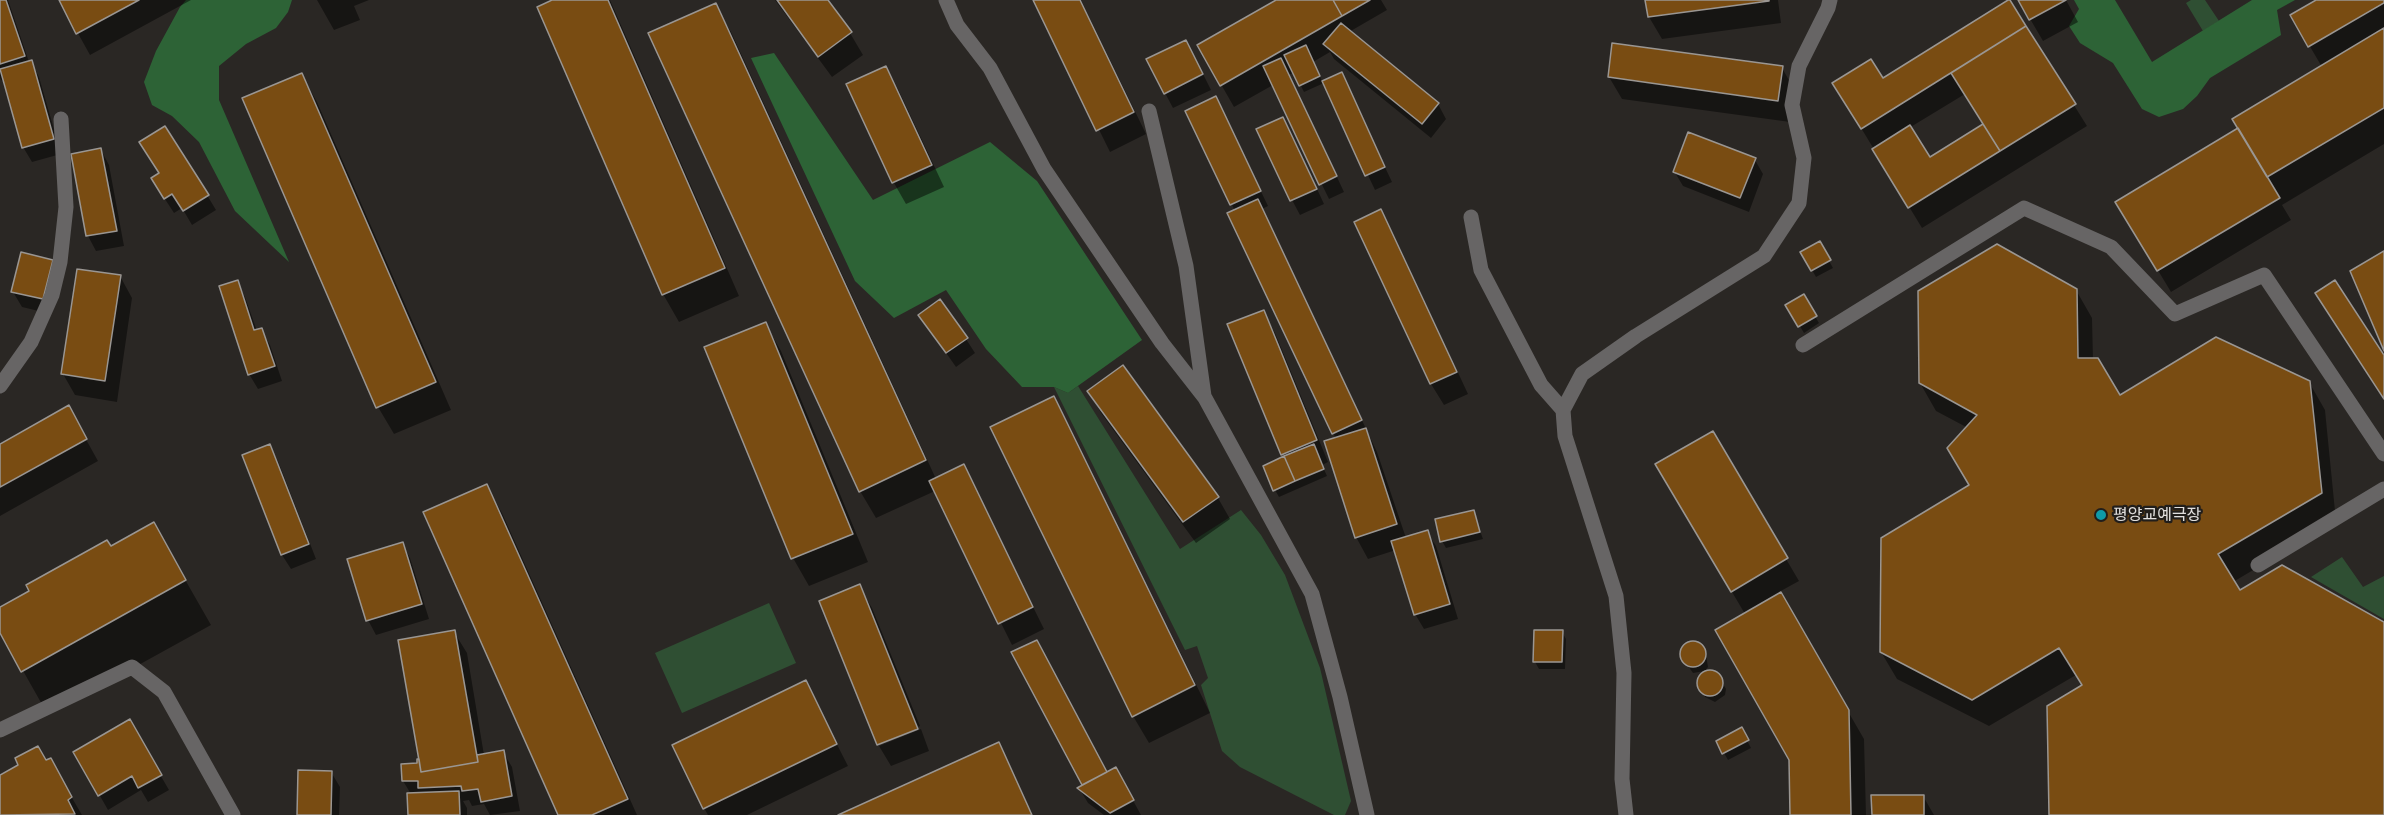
<!DOCTYPE html>
<html>
<head>
<meta charset="utf-8">
<style>
  body { margin:0 }
  canvas { display:block; background:#2a2724 }
</style>
</head>
<body>
<canvas width="2384" height="815"></canvas>
<script>
const g = document.querySelector('canvas').getContext('2d');
g.lineJoin = 'round';
function fill(path, color) {
  g.fillStyle = color;
  g.fill(path, 'evenodd');
}
function toPath(rows) {
  const path = new Path2D();
  for (const r of rows) {
    if (r.length === 3) {
      path.moveTo(r[0] + r[2], r[1]);
      path.arc(r[0], r[1], r[2], 0, 2 * Math.PI);
      continue;
    }
    path.moveTo(r[0], r[1]);
    for (let i = 2; i < r.length; i += 2) path.lineTo(r[i], r[i + 1]);
  }
  return path;
}
function trace(path, color, width, dash) {
  g.strokeStyle = color;
  g.lineWidth = width;
  g.lineCap = dash ? 'butt' : 'round';
  g.setLineDash(dash || []);
  g.stroke(path);
}
function write(font, color, halo, rows, align = 'center') {
  g.font = font + ' Raleway,"Noto Sans KR",sans-serif';
  g.lineWidth = 4.5;
  g.setLineDash([]);
  g.textBaseline = 'middle';
  g.strokeStyle = halo;
  g.fillStyle = color;
  for (const [text, x, y, turn = 0] of rows) {
    g.save();
    g.translate(x, y);
    g.rotate((+turn || 0) * Math.PI / 180);
    g.textAlign = isNaN(turn) ? turn : align;
    if (halo) g.strokeText(text, 0, 0);
    g.fillText(text, 0, 0);
    g.restore();
  }
}
const green = toPath([
  [2191,0,2205,0,2219,21,2203,31,2186,3],
  [1078,386,1180,549,1241,510,1261,535,1285,575,1320,668,1351,801,1345,815,1334,815,1240,767,1222,751,1201,685,1208,678,1197,646,1185,650,1054,387,1068,393],
  [2342,557,2363,587,2384,576,2384,619,2311,577],
  [769,603,796,663,682,713,655,653]
]);
const forest = toPath([
  [186,0,292,0,288,12,276,28,246,44,219,66,219,100,289,262,235,211,199,142,172,116,152,105,144,82,156,51,180,7],
  [2074,0,2115,0,2152,62,2252,0,2295,0,2277,10,2281,35,2210,78,2197,96,2183,109,2159,117,2142,109,2113,63,2080,43,2069,26,2079,9],
  [774,53,873,200,990,142,1037,181,1142,340,1068,393,1054,387,1022,387,986,349,946,290,894,318,855,281,751,58]
]);
const shadow = toPath([
  [0,0,8,0,29,62,31,62,39,77,61,154,32,162,23,147,4,80,2,81,0,78],
  [62,0,191,0,90,55,60,1],
  [317,0,369,0,354,6,360,20,334,30],
  [556,0,610,0,739,296,679,322,663,294],
  [775,0,826,0,850,33,863,55,832,77],
  [1035,0,1081,0,1146,134,1110,152],
  [1277,0,1381,0,1387,10,1349,32,1438,104,1446,119,1431,138,1334,59,1330,52,1313,62,1323,83,1341,74,1392,182,1375,190,1324,83,1304,92,1294,72,1289,75,1344,192,1329,199,1273,85,1234,107,1199,46],
  [1647,0,1778,0,1781,23,1662,39,1649,17],
  [2019,0,2066,0,2078,22,2043,41],
  [2319,0,2384,0,2384,144,2282,205,2291,220,2171,292,2130,224,2240,129,2322,67,2292,16],
  [2009,1,2087,126,1922,228,1847,105,1882,80],
  [1965,94,1985,125,1929,159,1909,128],
  [715,5,731,32,936,479,963,466,1044,629,1012,645,935,491,876,518,860,491],
  [1194,56,1211,90,1173,108,1165,93],
  [886,68,898,89,944,187,906,204,894,183,848,85],
  [1782,68,1794,89,1790,122,1622,99,1609,77],
  [302,75,317,102,451,410,394,434,378,407],
  [1187,112,1223,113,1268,206,1262,209,1377,452,1406,538,1427,532,1436,546,1458,619,1424,629,1415,614,1396,550,1368,559,1356,537,1336,439,1235,211],
  [1291,133,1324,204,1300,215,1292,200],
  [101,150,109,165,124,246,96,251,88,236,73,155],
  [1755,160,1763,174,1749,212,1683,186,1674,171],
  [161,193,207,195,216,210,192,225,182,208,174,213],
  [1380,211,1393,233,1468,394,1444,405,1431,384,1356,223],
  [1819,243,1833,268,1816,277,1802,252],
  [52,261,51,314,22,307,13,292],
  [120,276,132,298,117,402,75,395,63,374],
  [237,282,245,297,257,331,261,330,270,345,282,381,258,389,249,374],
  [2076,290,2092,318,2093,359,2119,397,2309,382,2325,410,2336,521,2233,582,2239,593,2384,624,2384,815,2050,815,2083,686,2076,675,1989,726,1897,679,1881,652,1971,486,1968,428,1936,411,1920,383],
  [1803,296,1819,323,1804,333,1787,305],
  [1263,311,1275,333,1328,462,1322,465,1327,476,1279,497,1275,490,1284,457],
  [920,316,966,339,975,353,956,367],
  [765,323,781,351,868,562,809,586,793,558,706,348],
  [1089,391,1218,498,1230,519,1196,543,1101,413],
  [1053,398,1069,425,1210,713,1149,743,1133,716],
  [68,407,98,461,0,516,0,445],
  [1712,433,1799,581,1779,592,1864,739,1866,815,1792,815,1791,760,1745,614,1657,465],
  [270,446,278,461,316,559,291,569,282,555,244,456],
  [486,485,502,513,637,815,560,815],
  [1473,512,1483,539,1446,548,1442,541],
  [402,543,410,558,429,619,376,635,368,620],
  [110,548,179,569,211,625,48,715,0,630,0,609],
  [859,586,872,608,920,726,879,743,879,746,821,601],
  [454,632,467,653,484,755,503,752,512,767,520,811,490,815,484,804,472,806,469,800,463,801,467,808,467,815,409,815,411,794,403,781,422,765],
  [1562,632,1566,639,1565,669,1539,669,1535,662],
  [1697,644,1706,655,1708,667,1705,671,1693,673,1681,656,1686,645],
  [1013,653,1107,774,1124,784,1141,815,1104,815,1088,803,1079,788,1084,786],
  [1704,672,1703,674,1714,672,1719,676,1726,689,1725,695,1715,702,1705,697,1698,684,1699,678],
  [805,682,848,766,747,815,708,815,704,808],
  [129,721,169,790,148,802,141,790,108,810,75,752],
  [921,729,929,751,891,766,879,746],
  [1741,729,1751,748,1728,760,1724,753],
  [998,744,1033,815,842,815],
  [50,760,82,815,0,815,0,776],
  [331,772,340,787,339,815,299,815],
  [1923,796,1934,815,1873,815]
]);
const building = toPath([
  [0,0,6,0,25,56,0,64,0,0],
  [59,0,139,0,76,34,59,0],
  [552,0,608,0,725,268,662,295,537,7,552,0],
  [777,0,828,0,852,32,818,57,777,0],
  [1033,0,1080,0,1134,112,1096,131,1033,0],
  [1276,0,1333,0,1342,16,1220,86,1197,45,1276,0],
  [1333,0,1370,0,1342,16,1333,0],
  [1645,0,1769,0,1769,1,1648,17,1645,0],
  [2008,0,2010,0,2026,26,1861,129,1832,83,1871,59,1883,78,2008,0],
  [2018,0,2066,0,2029,20,2018,0],
  [2316,0,2384,0,2384,3,2308,47,2290,15,2316,0],
  [716,3,926,460,859,492,648,33,716,3],
  [1341,23,1439,103,1422,124,1323,44,1341,23],
  [2026,26,2076,104,2000,151,1951,73,2026,26],
  [2384,28,2384,108,2267,177,2232,119,2384,28],
  [1186,40,1203,74,1164,94,1146,59,1186,40],
  [1612,43,1783,66,1778,101,1608,77,1612,43],
  [1306,45,1320,76,1299,86,1284,55,1306,45],
  [1281,58,1337,176,1319,185,1263,66,1281,58],
  [32,60,54,139,22,148,0,69,32,60],
  [886,66,932,165,892,183,846,84,886,66],
  [1342,72,1385,167,1365,176,1322,81,1342,72],
  [302,73,436,382,376,408,242,98,302,73],
  [1216,96,1261,191,1230,205,1185,111,1216,96],
  [1283,117,1317,189,1290,201,1256,129,1283,117],
  [1983,124,2000,151,1908,208,1872,149,1910,125,1930,157,1983,124],
  [165,126,209,195,183,211,172,194,164,199,151,178,159,173,139,142,165,126],
  [2238,128,2280,198,2157,271,2115,202,2238,128],
  [1688,132,1756,158,1740,198,1673,172,1688,132],
  [101,148,117,231,86,236,71,154,101,148],
  [1258,199,1362,420,1332,434,1227,213,1258,199],
  [1381,209,1457,372,1430,384,1354,222,1381,209],
  [1820,241,1831,260,1811,271,1800,252,1820,241],
  [1997,244,2077,289,2078,358,2098,358,2120,395,2216,337,2310,381,2322,493,2218,554,2240,590,2282,565,2384,622,2384,815,2049,815,2047,706,2082,685,2059,648,1972,700,1880,652,1881,538,1969,485,1947,448,1977,415,1919,383,1918,291,1997,244],
  [2384,251,2384,351,2350,271,2384,251],
  [21,252,53,260,43,299,11,292,21,252],
  [77,269,121,275,105,381,61,374,77,269],
  [238,280,254,330,262,328,275,366,248,375,219,286,238,280],
  [2335,280,2384,355,2384,399,2315,293,2335,280],
  [1804,294,1817,316,1798,327,1785,305,1804,294],
  [940,299,968,338,946,353,918,315,940,299],
  [1264,310,1317,440,1281,455,1227,324,1264,310],
  [766,322,853,534,791,559,704,347,766,322],
  [1123,365,1219,497,1183,522,1087,391,1123,365],
  [1054,396,1195,685,1132,717,990,427,1054,396],
  [69,405,87,439,0,487,0,444,69,405],
  [1366,428,1397,524,1355,538,1324,441,1366,428],
  [1713,431,1788,558,1731,592,1655,464,1713,431],
  [270,444,309,544,281,555,242,455,270,444],
  [1314,444,1324,469,1295,481,1284,456,1314,444],
  [1284,456,1295,481,1273,491,1263,466,1284,456],
  [964,464,1033,607,998,624,929,481,964,464],
  [487,484,628,799,592,815,558,815,423,512,487,484],
  [1474,510,1480,532,1440,542,1435,519,1474,510],
  [154,522,186,580,21,672,0,633,0,607,29,591,26,585,107,540,111,546,154,522],
  [1428,530,1450,604,1414,615,1391,541,1428,530],
  [403,542,422,604,366,621,347,559,403,542],
  [860,584,918,729,877,745,819,601,860,584],
  [1781,592,1849,710,1851,815,1790,815,1789,760,1715,630,1781,592],
  [455,630,478,762,421,772,398,640,455,630],
  [1534,630,1563,630,1562,662,1533,662,1534,630],
  [1037,640,1107,772,1082,785,1011,652,1037,640],
  [1693,654,13],
  [1710,683,13],
  [806,680,837,744,703,809,672,745,806,680],
  [130,719,162,775,138,788,132,776,98,796,73,752,130,719],
  [1742,727,1749,740,1722,754,1716,741,1742,727],
  [999,742,1032,815,838,815,999,742],
  [38,746,46,760,51,758,72,797,68,800,75,814,0,815,0,775,18,765,15,758,38,746],
  [504,750,512,796,481,802,478,789,462,791,461,786,418,788,418,781,402,781,401,764,417,763,417,759,419,759,421,772,478,762,477,755,504,750],
  [1116,767,1134,800,1110,813,1077,788,1116,767],
  [298,770,332,771,331,815,297,815,298,770],
  [459,791,460,815,408,815,407,793,459,791],
  [1871,795,1924,795,1924,815,1872,815,1871,795]
]);
const street = toPath([
  [946,0,957,25,990,68,1044,169,1162,343,1205,398,1312,594,1340,697,1367,815],
  [1149,111,1186,266,1204,396],
  [1471,217,1481,270,1541,385,1563,410,1565,436,1616,596,1624,673,1622,779,1626,815],
  [1803,345,2024,208,2111,247,2175,314,2264,275,2384,454],
  [0,386,31,342,52,295,60,262,66,207,61,119],
  [1563,410,1582,374,1636,336,1764,256,1799,203,1804,158,1792,105,1799,66,1828,8,1830,0],
  [2258,565,2384,489],
  [0,730,132,667,164,692,233,815]
]);
const markers = [
  [2101,515,6,"#0f9aa8"]
];
const poiNames = [
  ["평양교예극장",2113,515]
];
fill(green, '#2f4f33');
fill(forest, '#2d6336');
fill(shadow, '#0007');
fill(building, '#794c12');
trace(building, '#9a9692', 1.5);
trace(street, '#676565', 15);
for (const [x, y, r, color] of markers) {
  const dot = new Path2D();
  dot.arc(x, y, r, 0, 2 * Math.PI);
  g.fillStyle = color;
  g.fill(dot);
  trace(dot, '#211e1b', 2);
}
write('16px', '#e1dfdd', '#211e1b', poiNames, 'left');
</script>
</body>
</html>
